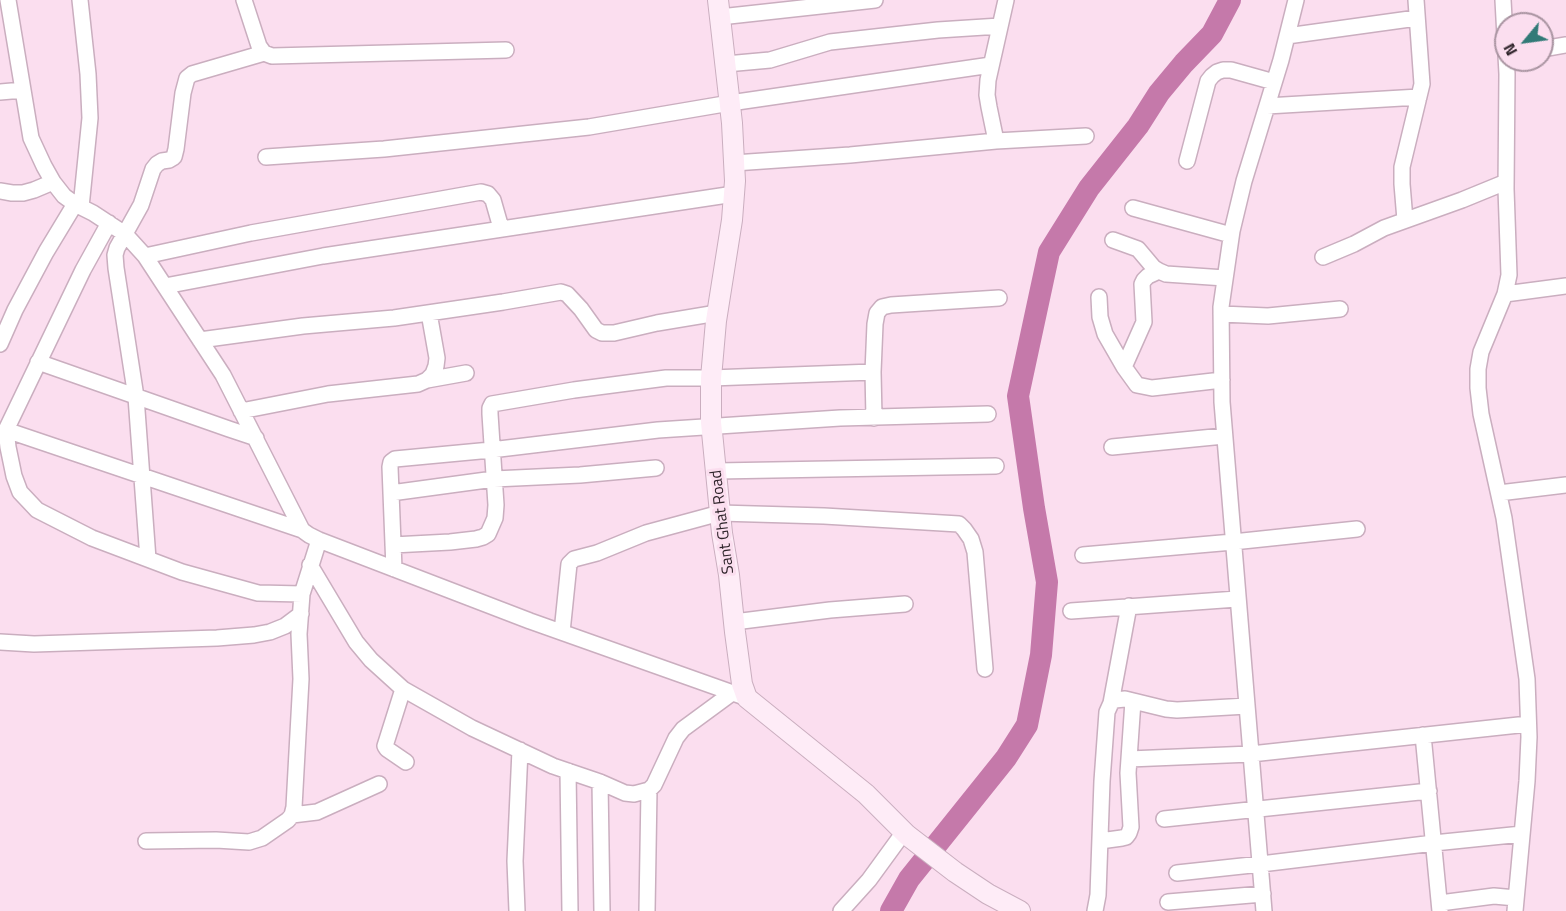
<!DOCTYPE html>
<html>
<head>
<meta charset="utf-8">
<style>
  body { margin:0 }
  #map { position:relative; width:1566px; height:911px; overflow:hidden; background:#fbdeef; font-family:"Titillium Web",sans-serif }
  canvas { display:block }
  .north { position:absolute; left:1494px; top:12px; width:60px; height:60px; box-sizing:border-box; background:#fbdeef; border:2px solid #a994a1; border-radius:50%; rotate:241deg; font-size:16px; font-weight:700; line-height:24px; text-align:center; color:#2f242b }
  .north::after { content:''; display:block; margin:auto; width:21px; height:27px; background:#317a77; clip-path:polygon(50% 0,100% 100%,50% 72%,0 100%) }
</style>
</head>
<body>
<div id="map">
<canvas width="1566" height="911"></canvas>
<div class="north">N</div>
</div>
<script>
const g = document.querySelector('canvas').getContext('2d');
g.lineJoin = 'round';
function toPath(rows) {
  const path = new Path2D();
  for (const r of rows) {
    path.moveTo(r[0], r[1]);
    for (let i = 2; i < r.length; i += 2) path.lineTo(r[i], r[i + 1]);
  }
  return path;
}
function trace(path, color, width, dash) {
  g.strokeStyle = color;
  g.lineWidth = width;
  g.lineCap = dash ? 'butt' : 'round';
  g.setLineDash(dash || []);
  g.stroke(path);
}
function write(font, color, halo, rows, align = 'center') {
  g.font = font + ' "Titillium Web",sans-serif';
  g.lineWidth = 6;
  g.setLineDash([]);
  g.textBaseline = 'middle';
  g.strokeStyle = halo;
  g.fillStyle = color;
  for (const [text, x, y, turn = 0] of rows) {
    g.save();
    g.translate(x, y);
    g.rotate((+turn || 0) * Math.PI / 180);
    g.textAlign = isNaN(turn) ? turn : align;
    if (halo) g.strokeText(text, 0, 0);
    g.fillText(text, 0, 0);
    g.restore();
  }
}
const river = toPath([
  [891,911,909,879,1006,758,1027,725,1041,655,1047,582,1034,508,1018,396,1049,252,1089,188,1138,126,1159,93,1184,63,1212,34,1230,0]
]);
const street = toPath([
  [8,0,31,138,44,166,53,182,64,196,75,204,93,213,125,234,145,256,223,375,302,530,309,535,319,540,530,621,747,698],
  [80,0,88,74,90,118,81,207],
  [244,0,259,46,264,53,272,56,506,50],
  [1503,0,1507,74,1506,189,1509,275,1505,294,1481,352,1478,369,1478,388,1481,414,1504,518,1527,679,1529,737,1527,781,1515,911],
  [720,17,875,0],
  [1287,36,1417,18],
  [1542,49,1566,45],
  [726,64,770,60,830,42,938,30,1000,26],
  [0,92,23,90],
  [1267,106,1419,97],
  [996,141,989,107,987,95,988,80,1006,0],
  [266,157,384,149,589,127,730,103,991,65],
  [1187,161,1208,81,1212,76,1217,72,1223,70,1231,70,1274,82],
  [734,163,850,155,996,141,1086,136],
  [0,191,12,193,23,193,34,190,53,182],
  [1133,208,1231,235],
  [1405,220,1402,184,1402,167,1422,84,1416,0],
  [109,223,83,270,6,430,302,530],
  [1113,240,1138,249,1154,268,1159,271,1166,274,1225,278],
  [145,256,251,233,481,192,488,194,493,200,501,228],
  [1323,257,1354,244,1384,228,1462,200,1506,182],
  [165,286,323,256,734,194],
  [1505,294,1566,286],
  [1099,297,1100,317,1105,334,1124,367,1137,385,1152,388,1222,380],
  [1221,314,1268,316,1340,309],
  [200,340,303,326,394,318,503,302,561,292,567,294,581,309,596,330,602,333,614,333,657,323,717,313],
  [0,344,15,310,46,252,75,204],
  [38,362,229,429,256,438],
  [1124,367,1144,322,1142,284,1144,280,1148,276,1159,271],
  [427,380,466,373],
  [241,411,328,394,418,384,427,380,433,374,436,366,437,358,429,313],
  [874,418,873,372,875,324,877,313,882,307,891,305,999,298],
  [6,430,8,447,14,476,20,492,37,510,92,538,182,572,258,593,302,594],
  [1112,447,1224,436],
  [717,471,996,466],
  [391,493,494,479,580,475,656,468],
  [1499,493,1566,485],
  [393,545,450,542,476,539,483,537,488,534,495,518,496,505,490,414,490,408,492,404,574,390,666,378,711,378,873,372],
  [1083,555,1233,542,1357,529],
  [148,559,136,397,116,268,115,255,117,248,141,205,153,169,157,164,162,161,169,160,174,157,176,149,183,93,187,78,192,74,264,53],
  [310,565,356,642,371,660,403,689,472,728,553,766,600,782,625,793,634,794,649,790,654,785,676,738,683,729,732,693],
  [394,569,390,467,391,462,395,459,491,450,658,430,840,418,988,414],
  [1071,611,1237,599],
  [734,622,830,610,905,604],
  [562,632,569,564,574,559,597,553,646,533,720,513,824,516,959,524,964,529,971,539,975,552,985,669],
  [0,642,34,644,217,638,254,635,270,632,285,626,301,614],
  [403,689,385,746,387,749,406,762],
  [1111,703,1129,606],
  [1423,735,1440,911],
  [1129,759,1251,754,1528,724],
  [568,771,570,911],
  [600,782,602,911],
  [292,815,317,812,379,784],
  [1164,819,1429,791],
  [146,841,216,840,249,842,262,838,288,820,292,815,294,807,301,679,299,634,302,594,319,540],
  [1100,841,1122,838,1126,837,1129,833,1131,827,1128,773,1133,701],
  [1177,873,1261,864,1434,843,1522,834],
  [1168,902,1263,894],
  [1440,903,1494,896,1516,898],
  [517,911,515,861,520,750],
  [647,911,649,790],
  [841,911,869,880,904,832],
  [1095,911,1098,895,1102,781,1107,712,1111,703,1115,700,1125,699,1166,709,1177,710,1247,706],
  [1264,911,1222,402,1221,307,1232,231,1244,181,1281,60,1296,0]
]);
const secondary = toPath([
  [718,0,732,123,735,181,732,220,716,321,711,378,711,422,722,533,729,575,735,632,742,684,747,698,866,794,907,835,955,872,988,894,1020,911]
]);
const streetNames = [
  ["Sant Ghat Road",723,522,-97]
];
trace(river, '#c579aa', 22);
trace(street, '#caaebf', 18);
trace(secondary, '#caaebf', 22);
trace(street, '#fff', 15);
trace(secondary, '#feecf7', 20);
write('16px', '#2f242b', '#fbdeef', streetNames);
</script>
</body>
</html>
